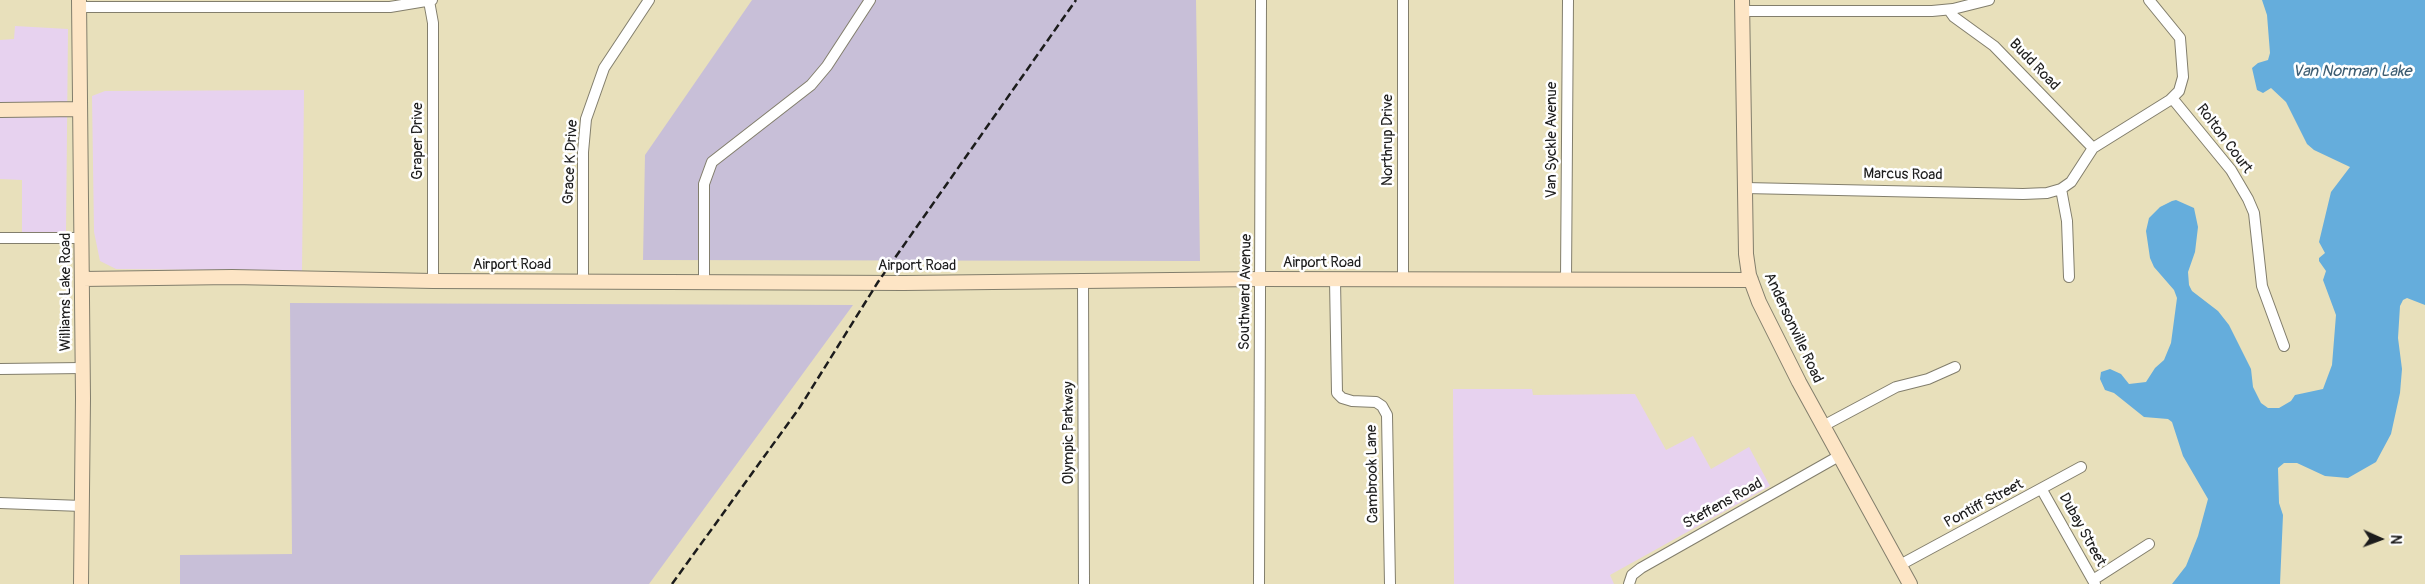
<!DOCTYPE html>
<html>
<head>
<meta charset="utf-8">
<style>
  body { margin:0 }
  #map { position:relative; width:2425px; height:584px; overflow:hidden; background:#e8e0bb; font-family:Pangolin,sans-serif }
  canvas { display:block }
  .north { position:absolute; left:2355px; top:514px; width:50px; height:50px; -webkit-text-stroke:4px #fff; paint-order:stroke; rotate:92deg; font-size:14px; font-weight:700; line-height:20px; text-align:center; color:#1c1c1c }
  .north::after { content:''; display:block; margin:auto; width:18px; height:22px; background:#1c1c1c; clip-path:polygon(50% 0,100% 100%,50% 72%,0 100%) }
</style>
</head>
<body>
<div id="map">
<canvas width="2425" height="584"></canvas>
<div class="north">N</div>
</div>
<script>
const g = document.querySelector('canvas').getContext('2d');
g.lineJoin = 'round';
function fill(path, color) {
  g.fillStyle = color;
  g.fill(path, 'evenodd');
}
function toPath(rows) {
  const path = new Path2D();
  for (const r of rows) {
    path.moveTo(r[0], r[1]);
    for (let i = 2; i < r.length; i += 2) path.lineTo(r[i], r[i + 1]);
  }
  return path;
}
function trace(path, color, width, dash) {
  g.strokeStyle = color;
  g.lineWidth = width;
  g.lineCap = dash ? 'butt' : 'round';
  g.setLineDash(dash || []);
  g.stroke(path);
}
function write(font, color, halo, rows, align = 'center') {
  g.font = font + ' Pangolin,sans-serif';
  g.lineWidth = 5;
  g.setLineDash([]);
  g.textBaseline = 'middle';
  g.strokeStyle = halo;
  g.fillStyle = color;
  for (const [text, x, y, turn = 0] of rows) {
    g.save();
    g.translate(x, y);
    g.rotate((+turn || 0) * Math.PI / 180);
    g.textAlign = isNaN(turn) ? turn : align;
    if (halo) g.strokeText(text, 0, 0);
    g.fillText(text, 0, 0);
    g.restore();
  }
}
const built = toPath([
  [15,26,68,29,66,232,22,234,22,180,0,179,0,40,14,39],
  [304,90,302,271,116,269,100,261,94,232,92,96,105,91],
  [1453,389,1532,389,1533,395,1635,394,1666,450,1693,436,1711,469,1749,447,1770,486,1610,575,1614,584,1454,584]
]);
const industrial = toPath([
  [752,0,1196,0,1200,261,643,260,645,155],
  [290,303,853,305,649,584,180,584,180,555,292,554]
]);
const water = toPath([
  [2262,0,2425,0,2425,305,2407,298,2403,300,2400,306,2398,338,2402,369,2400,393,2391,434,2376,462,2348,478,2325,476,2297,463,2284,463,2278,468,2279,503,2283,515,2280,584,2172,584,2186,566,2198,536,2208,499,2183,456,2172,422,2168,419,2144,417,2114,393,2105,390,2100,379,2101,372,2110,369,2121,374,2129,384,2146,382,2155,368,2164,360,2171,343,2177,298,2174,290,2154,267,2150,258,2146,231,2149,218,2160,207,2172,201,2176,200,2194,208,2198,227,2195,252,2188,272,2189,285,2192,291,2218,311,2229,325,2251,369,2253,387,2261,403,2268,408,2279,408,2291,401,2295,395,2323,389,2332,365,2336,315,2323,280,2326,271,2319,261,2319,258,2325,253,2319,242,2331,192,2350,167,2314,150,2307,144,2286,102,2271,88,2263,93,2257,90,2252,68,2258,63,2268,60,2270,53,2267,15]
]);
const street = toPath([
  [1403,0,1403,279],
  [429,1,433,23,433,281],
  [79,7,390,7,432,0],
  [1949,10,1954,17,1994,46,2093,148],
  [1742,11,1932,11,1953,9,1989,0],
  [2172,98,2231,170,2248,199,2254,213,2262,286,2284,346],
  [1745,188,2023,194,2047,193,2061,189],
  [0,238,82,238],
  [2069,277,2067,221,2061,189,2071,182,2093,148,2170,100,2179,91,2183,77,2180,38,2149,0],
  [1335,280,1337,393,1342,398,1352,401,1376,402,1382,406,1387,415,1390,584],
  [1566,280,1568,0],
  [1083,281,1084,584],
  [583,282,583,152,586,119,604,68,649,0],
  [704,282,704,184,712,162,811,85,827,66,870,0],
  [0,369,83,368],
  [1823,426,1896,387,1928,379,1955,367],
  [2042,490,2095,584],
  [0,503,82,506],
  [1900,565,2081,467],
  [2093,580,2149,544],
  [1259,584,1261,0],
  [1629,584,1632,575,1641,568,1839,456]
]);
const secondary = toPath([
  [79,0,83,398,81,584],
  [1742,0,1746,254,1749,275,1759,302,1799,382,1910,584],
  [0,110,80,109],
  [82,279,232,277,433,281,904,283,1261,279,1751,280]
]);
const rail = toPath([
  [672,584,800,407,878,282,1076,0]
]);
const streetNames = [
  ["Budd Road",2034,65,46],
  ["Rolton Court",2224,139,53],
  ["Northrup Drive",1388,140,-90],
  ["Van Syckle Avenue",1552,140,-90],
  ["Graper Drive",418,141,-90],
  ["Grace K Drive",571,162,-87],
  ["Marcus Road",1903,175,1],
  ["Airport Road",1322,263],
  ["Airport Road",512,265],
  ["Airport Road",917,266],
  ["Williams Lake Road",66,292,-90],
  ["Southward Avenue",1246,292,-89],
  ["Andersonville Road",1793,328,65],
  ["Olympic Parkway",1069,433,-90],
  ["Cambrook Lane",1373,474,-91],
  ["Steffens Road",1723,504,-29],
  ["Pontiff Street",1984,504,-28],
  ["Dubay Street",2082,530,61]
];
const waterNames = [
  ["Van Norman Lake",2352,72]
];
fill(built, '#e7d2ef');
fill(industrial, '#c8bfd8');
fill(water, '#65addc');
trace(street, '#827e6c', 12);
trace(secondary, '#827e6c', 16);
trace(street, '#fff', 10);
trace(secondary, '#fde5c5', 14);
trace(rail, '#1c1c1c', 2.5, [8, 4]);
write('15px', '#1c1c1c', '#fff', streetNames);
write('italic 16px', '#3d5d72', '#fff', waterNames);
</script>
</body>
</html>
